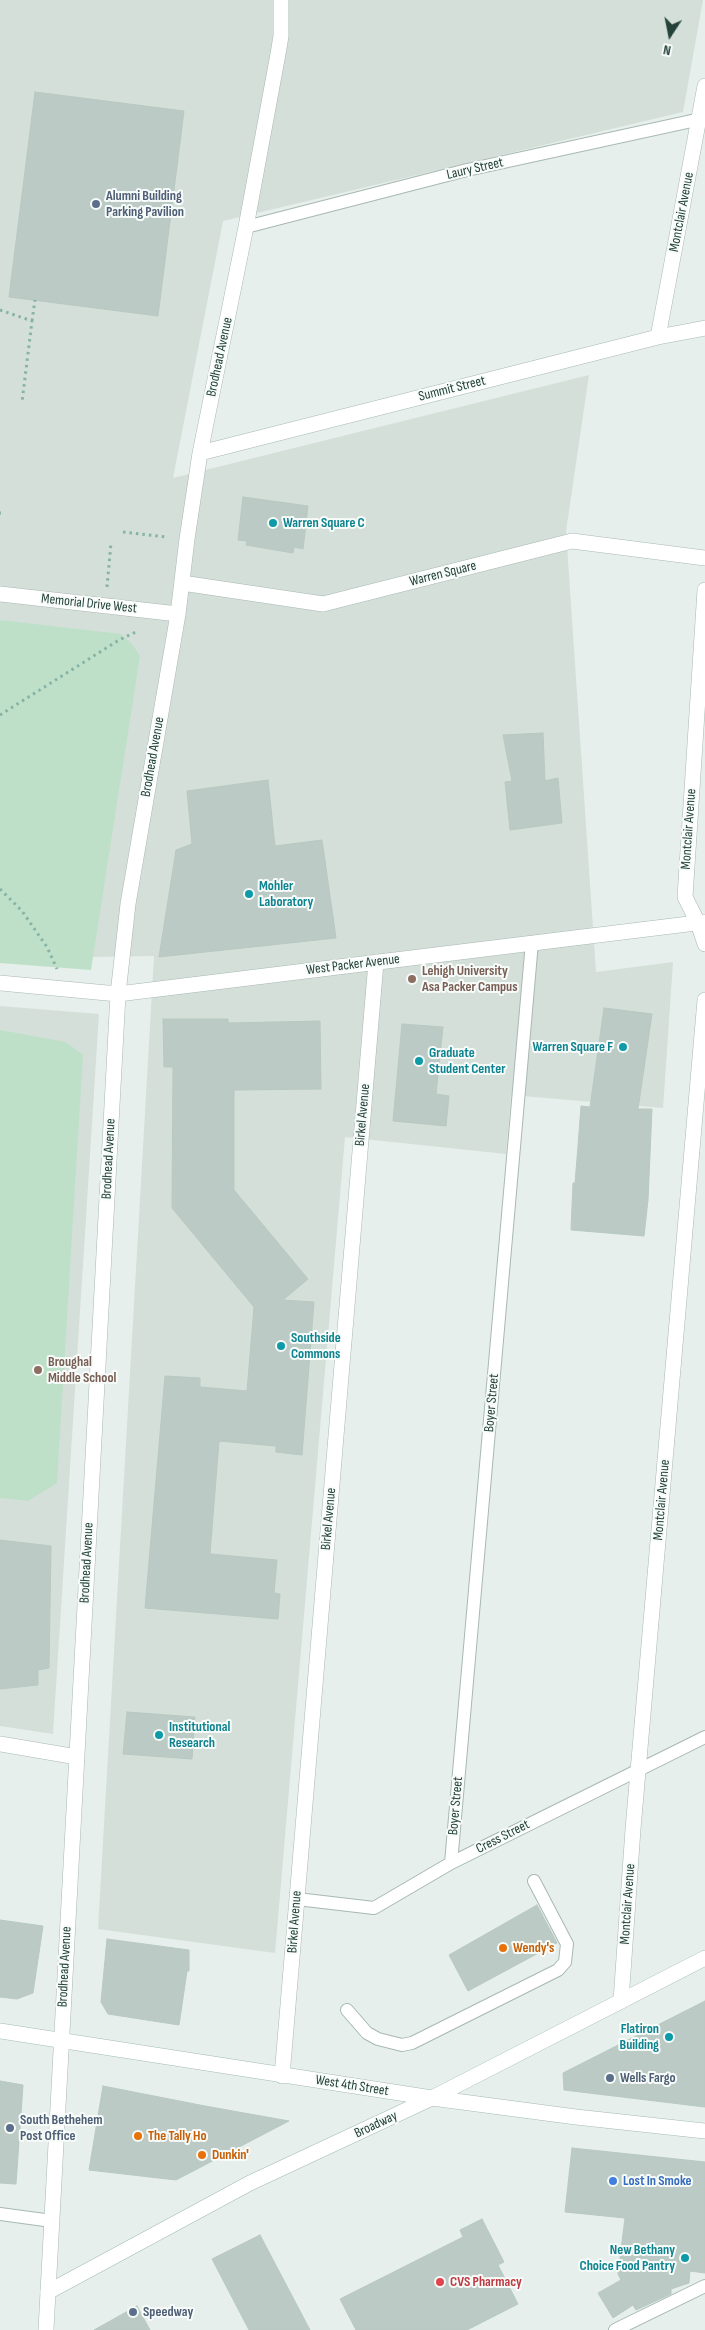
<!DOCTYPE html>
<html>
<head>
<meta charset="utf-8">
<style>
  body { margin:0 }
  #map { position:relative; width:705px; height:2330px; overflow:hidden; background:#e6efeb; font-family:"Sofia Sans Condensed",sans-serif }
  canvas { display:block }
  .north { position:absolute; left:645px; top:10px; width:50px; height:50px; -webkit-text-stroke:4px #f7fbf9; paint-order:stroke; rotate:191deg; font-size:14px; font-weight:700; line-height:20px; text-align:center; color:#24423a }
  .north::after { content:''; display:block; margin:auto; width:18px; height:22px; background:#24423a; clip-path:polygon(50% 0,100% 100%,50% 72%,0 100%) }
</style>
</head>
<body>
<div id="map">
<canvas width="705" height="2330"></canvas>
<div class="north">N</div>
</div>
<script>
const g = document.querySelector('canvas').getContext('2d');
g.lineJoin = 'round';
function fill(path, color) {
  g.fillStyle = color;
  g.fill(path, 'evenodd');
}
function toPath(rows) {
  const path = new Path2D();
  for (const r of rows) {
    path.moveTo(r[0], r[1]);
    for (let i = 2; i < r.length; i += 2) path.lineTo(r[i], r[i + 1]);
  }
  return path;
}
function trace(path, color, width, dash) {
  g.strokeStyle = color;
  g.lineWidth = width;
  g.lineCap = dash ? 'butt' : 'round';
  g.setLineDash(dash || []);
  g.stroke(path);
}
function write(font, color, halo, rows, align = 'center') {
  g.font = font + ' "Sofia Sans Condensed",sans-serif';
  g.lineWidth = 4;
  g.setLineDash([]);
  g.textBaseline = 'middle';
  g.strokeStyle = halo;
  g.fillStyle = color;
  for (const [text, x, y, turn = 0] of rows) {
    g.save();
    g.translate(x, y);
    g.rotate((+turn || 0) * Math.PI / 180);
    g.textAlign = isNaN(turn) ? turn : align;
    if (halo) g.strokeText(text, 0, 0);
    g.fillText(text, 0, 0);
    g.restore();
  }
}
const built = toPath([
  [0,0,703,0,683,112,223,221,173,478,589,375,566,531,596,972,673,962,663,1108,511,1095,506,1154,345,1137,275,1953,98,1929,154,956,92,957,0,952],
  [0,1006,99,1014,53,1734,0,1726]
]);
const green = toPath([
  [0,620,121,634,132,644,140,656,91,970,0,963],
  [0,1030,66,1042,83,1055,57,1483,28,1501,0,1498]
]);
const building = toPath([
  [35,92,184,111,158,316,9,297,35,92],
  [243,497,308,506,303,549,294,547,293,553,246,545,247,541,238,540,243,497],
  [543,733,545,781,558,778,562,823,510,830,505,782,512,781,503,735,543,733],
  [268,780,275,846,322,840,336,938,159,957,176,850,192,844,187,791,268,780],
  [604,1008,652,1014,638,1109,652,1109,648,1200,644,1236,571,1230,573,1183,575,1183,578,1146,581,1106,590,1107,604,1008],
  [163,1019,228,1019,228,1023,320,1021,321,1089,234,1090,234,1190,308,1279,283,1300,314,1302,302,1455,276,1452,276,1446,219,1441,210,1554,277,1560,274,1593,280,1594,278,1619,145,1608,165,1376,200,1378,200,1387,247,1391,254,1307,172,1208,173,1067,164,1067,163,1019],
  [402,1024,443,1027,436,1094,449,1096,446,1126,393,1121,402,1024],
  [0,1540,51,1546,49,1668,38,1670,38,1685,0,1689,0,1540],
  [127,1712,195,1717,192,1759,123,1754,127,1712],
  [537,1905,557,1943,468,1991,449,1955,537,1905],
  [0,1920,43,1926,33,1993,17,1999,0,1997,0,1920],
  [107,1939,189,1950,189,1971,187,1971,179,2025,108,2014,101,2002,107,1939],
  [705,2001,705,2107,564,2090,563,2073,705,2001],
  [0,2081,23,2085,16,2184,0,2183,0,2081],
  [103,2086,205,2106,289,2121,176,2180,89,2170,103,2086],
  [572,2148,705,2162,705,2273,690,2271,689,2283,671,2289,671,2294,636,2310,633,2305,613,2318,598,2293,621,2280,618,2274,625,2218,565,2212,572,2148],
  [482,2219,504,2262,498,2265,518,2304,467,2330,356,2330,340,2299,463,2237,460,2230,482,2219],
  [260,2235,310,2330,249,2330,212,2259,260,2235],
  [137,2306,150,2330,94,2330,137,2306]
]);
const path = toPath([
  [0,310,32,321,22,402],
  [32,321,35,300],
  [0,513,1,513],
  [123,532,166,537],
  [107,587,111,543],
  [0,715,119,640,138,631],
  [0,889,22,911,47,947,57,969]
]);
const lane = toPath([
  [246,227,467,170,705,118],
  [451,1863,532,942],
  [297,1899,374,1908,451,1863,705,1737],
  [347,2010,367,2033,378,2039,402,2045,412,2043,558,1970,565,1962,567,1944,534,1881],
  [0,2214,52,2221],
  [615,2330,705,2286]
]);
const street = toPath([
  [658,337,705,86],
  [200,453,658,337,705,328],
  [182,583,323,604,572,541,705,558],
  [705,590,685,897,698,923,705,944],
  [0,594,178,614],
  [0,983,118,994,705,922],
  [0,1744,77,1757],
  [621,2001,633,1829,705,1000],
  [282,2076,376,962],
  [48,2292,118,994,128,904,178,614,187,539,200,453,246,227,278,54,281,36,281,0]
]);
const secondary = toPath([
  [0,2031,432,2098,576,2117,705,2131],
  [46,2330,48,2292,250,2183,432,2098,705,1958]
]);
const markers = [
  [96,204,5,"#5c6f8a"],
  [273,523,5,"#0f9aa8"],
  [249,894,5,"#0f9aa8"],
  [412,979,5,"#8d6e63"],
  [623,1047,5,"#0f9aa8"],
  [419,1061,5,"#0f9aa8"],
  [281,1346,5,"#0f9aa8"],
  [38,1370,5,"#8d6e63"],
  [159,1735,5,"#0f9aa8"],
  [503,1948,5,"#e8710a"],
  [669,2037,5,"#0f9aa8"],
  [610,2078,5,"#5c6f8a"],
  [10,2128,5,"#5c6f8a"],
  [138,2136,5,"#e8710a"],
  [202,2155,5,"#e8710a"],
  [613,2181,5,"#3f7fe0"],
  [685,2258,5,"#0f9aa8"],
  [440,2282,5,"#e0444e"],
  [133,2312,5,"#5c6f8a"]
];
const streetNames = [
  ["Laury Street",475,169,-13],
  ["Montclair Avenue",682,212,-79],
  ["Brodhead Avenue",220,357,-78],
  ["Summit Street",452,389,-14],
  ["Warren Square",443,574,-14],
  ["Memorial Drive West",89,604,6],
  ["Brodhead Avenue",153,757,-80],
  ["Montclair Avenue",689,829,-86],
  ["West Packer Avenue",353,965,-7],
  ["Birkel Avenue",363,1115,-85],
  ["Brodhead Avenue",109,1159,-87],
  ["Boyer Street",492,1403,-85],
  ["Montclair Avenue",662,1500,-85],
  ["Birkel Avenue",329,1519,-85],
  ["Brodhead Avenue",87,1563,-87],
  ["Boyer Street",456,1806,-85],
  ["Cress Street",503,1837,-27],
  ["Montclair Avenue",628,1904,-86],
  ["Birkel Avenue",295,1922,-86],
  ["Brodhead Avenue",65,1967,-87],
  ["West 4th Street",352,2086,9],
  ["Broadway",376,2125,-25]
];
const serviceNames = [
  ["Alumni Building",106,196],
  ["Parking Pavilion",106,212],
  ["Wells Fargo",620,2078],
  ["South Bethehem",20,2120],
  ["Post Office",20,2136],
  ["Speedway",143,2312]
];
const cultureNames = [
  ["Warren Square C",283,523],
  ["Mohler",259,886],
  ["Laboratory",259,902],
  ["Warren Square F",613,1047,"right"],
  ["Graduate",429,1053],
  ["Student Center",429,1069],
  ["Southside",291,1338],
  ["Commons",291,1354],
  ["Institutional",169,1727],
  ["Research",169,1743],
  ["Flatiron",659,2029,"right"],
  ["Building",659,2045,"right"],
  ["New Bethany",675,2250,"right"],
  ["Choice Food Pantry",675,2266,"right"]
];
const educationNames = [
  ["Lehigh University",422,971],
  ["Asa Packer Campus",422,987],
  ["Broughal",48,1362],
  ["Middle School",48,1378]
];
const foodNames = [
  ["Wendy's",513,1948],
  ["The Tally Ho",148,2136],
  ["Dunkin'",212,2155]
];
const shopNames = [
  ["Lost In Smoke",623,2181]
];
const healthNames = [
  ["CVS Pharmacy",450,2282]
];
fill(built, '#d4dfda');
fill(green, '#bfe0c8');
fill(building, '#bbcac4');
trace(building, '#b8c9c2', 1);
trace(lane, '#a8b8b2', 14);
trace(street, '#a8b8b2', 16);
trace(secondary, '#a4bbb3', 16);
trace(path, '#86b3a5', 3, [2.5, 4]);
trace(lane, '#fff', 12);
trace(street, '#fff', 15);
trace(secondary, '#fff', 15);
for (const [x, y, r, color] of markers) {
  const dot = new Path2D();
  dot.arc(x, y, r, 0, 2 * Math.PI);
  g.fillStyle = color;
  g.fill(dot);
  trace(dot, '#f7fbf9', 2);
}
write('14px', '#24423a', '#f7fbf9', streetNames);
write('bold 14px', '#4e5e75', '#f7fbf9', serviceNames, 'left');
write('bold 14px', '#0d838f', '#f7fbf9', cultureNames, 'left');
write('bold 14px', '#785e54', '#f7fbf9', educationNames, 'left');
write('bold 14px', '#c56008', '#f7fbf9', foodNames, 'left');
write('bold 14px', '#366cbe', '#f7fbf9', shopNames, 'left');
write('bold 14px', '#be3a42', '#f7fbf9', healthNames, 'left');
</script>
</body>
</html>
